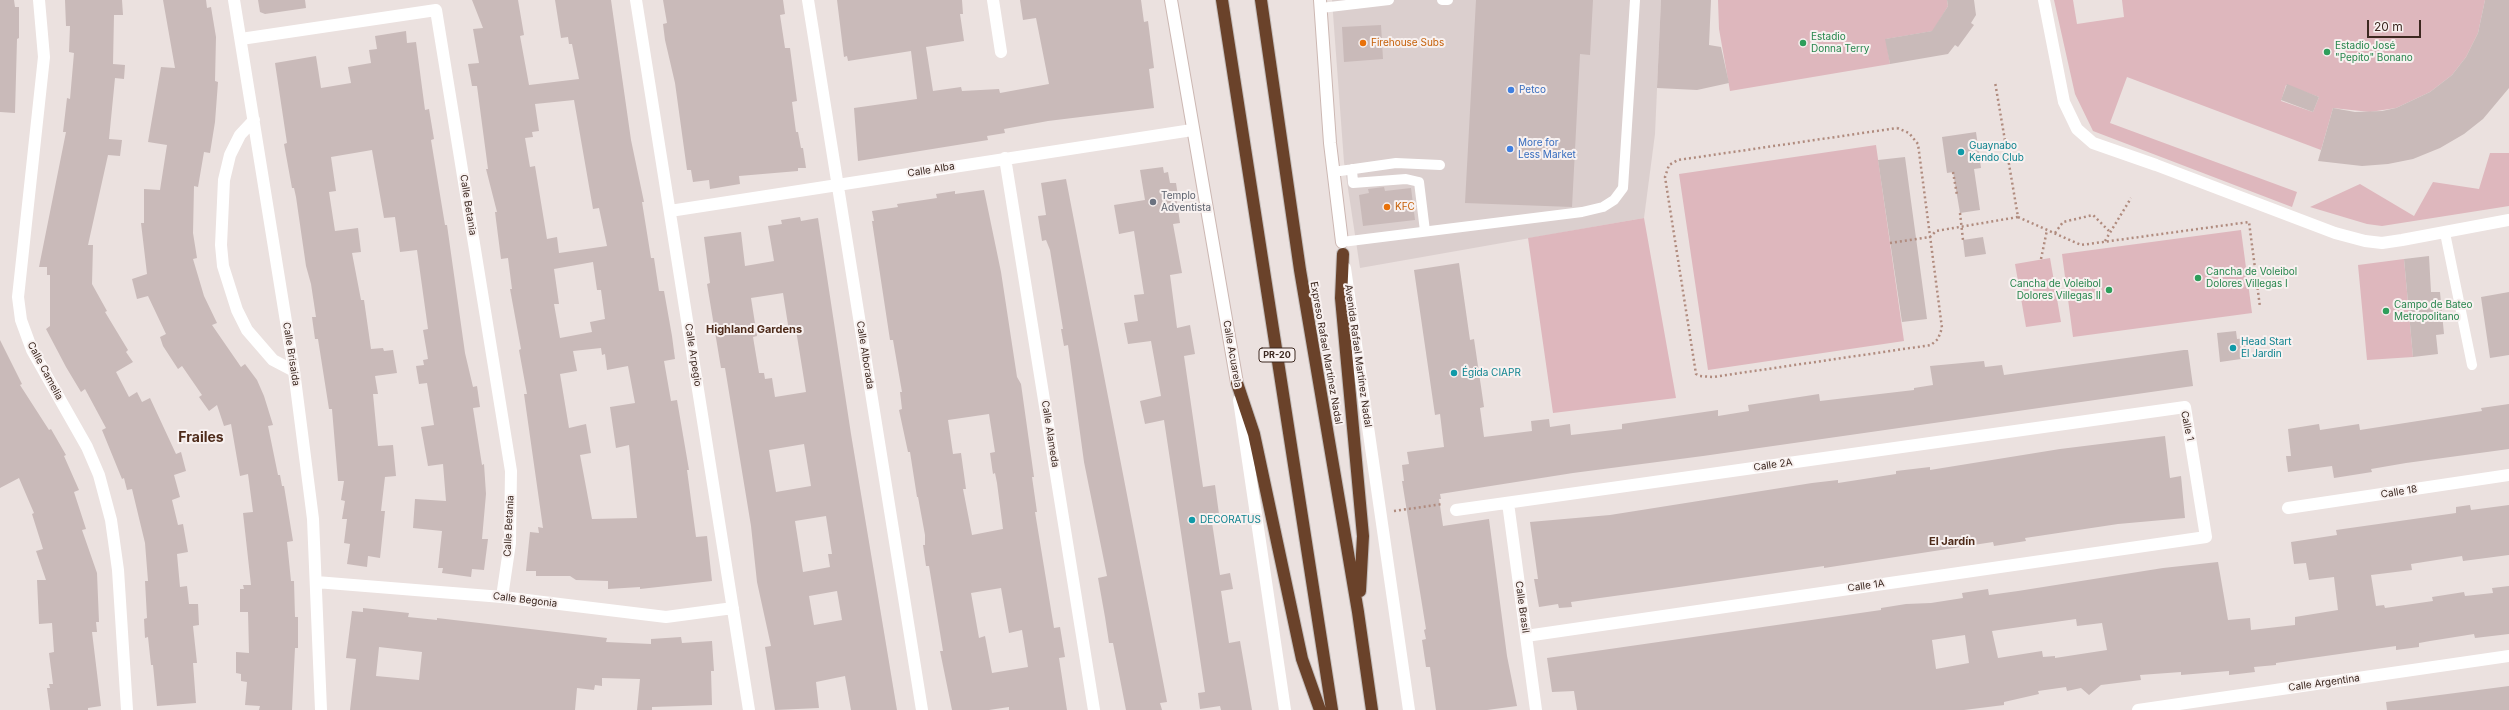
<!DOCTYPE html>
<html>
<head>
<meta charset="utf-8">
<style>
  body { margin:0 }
  #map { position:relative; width:2509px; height:710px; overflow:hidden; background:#ebe1df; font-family:Inter,sans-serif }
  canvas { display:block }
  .scale { position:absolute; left:2367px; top:20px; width:54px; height:18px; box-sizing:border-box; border:2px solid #3c2820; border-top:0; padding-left:5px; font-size:12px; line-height:14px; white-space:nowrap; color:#3c2820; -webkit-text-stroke:3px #f8f1f0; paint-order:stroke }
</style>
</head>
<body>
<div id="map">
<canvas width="2509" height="710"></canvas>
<div class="scale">20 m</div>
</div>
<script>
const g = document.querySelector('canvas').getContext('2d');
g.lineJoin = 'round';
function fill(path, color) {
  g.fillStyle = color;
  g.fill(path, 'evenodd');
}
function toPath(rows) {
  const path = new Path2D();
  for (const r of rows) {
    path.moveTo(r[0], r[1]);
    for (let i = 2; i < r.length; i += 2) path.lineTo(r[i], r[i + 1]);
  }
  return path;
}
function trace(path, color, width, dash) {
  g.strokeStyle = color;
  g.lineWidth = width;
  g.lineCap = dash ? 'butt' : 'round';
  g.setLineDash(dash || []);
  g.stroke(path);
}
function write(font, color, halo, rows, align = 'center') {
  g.font = font + ' Inter,sans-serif';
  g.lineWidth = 4;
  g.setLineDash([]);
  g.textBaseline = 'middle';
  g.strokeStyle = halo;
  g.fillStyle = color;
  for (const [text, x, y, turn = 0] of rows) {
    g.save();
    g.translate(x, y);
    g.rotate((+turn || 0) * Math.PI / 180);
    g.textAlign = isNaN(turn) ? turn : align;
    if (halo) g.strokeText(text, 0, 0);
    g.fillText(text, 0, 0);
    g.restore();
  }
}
const built = toPath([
  [1332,0,1661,0,1655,134,1644,218,1360,268,1344,162]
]);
const green = toPath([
  [1718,0,1947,0,1948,6,1933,31,1886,39,1890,64,1730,91,1719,29],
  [2054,0,2073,0,2077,24,2124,17,2122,0,2485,0,2478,33,2466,57,2452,75,2430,92,2396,108,2370,112,2333,108,2321,150,2127,77,2110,123,2297,192,2292,207,2093,131,2075,94],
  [2286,85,2319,97,2313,112,2281,101],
  [1876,145,1904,341,1708,370,1679,174],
  [2490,153,2509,153,2509,206,2382,226,2367,224,2310,207,2360,184,2414,216,2433,182,2479,189],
  [1644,218,1676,398,1553,413,1528,238],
  [2241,230,2252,313,2073,337,2062,254],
  [2050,258,2061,322,2026,327,2015,264],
  [2404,259,2413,357,2367,360,2358,265]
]);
const building = toPath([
  [0,0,14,0,15,7,19,7,19,38,17,39,15,113,0,112],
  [65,0,122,0,123,15,114,15,113,64,125,65,124,79,115,78,109,139,122,140,120,156,108,155,88,245,93,245,92,284,107,311,105,312,128,350,126,352,133,362,116,372,129,397,137,392,142,402,150,398,176,454,181,452,186,471,174,475,180,497,172,500,178,525,183,524,188,552,177,554,180,587,187,586,189,604,198,604,199,625,193,626,197,663,193,663,196,703,157,706,153,665,151,665,148,637,145,638,144,619,147,618,145,581,148,581,145,543,132,489,127,490,124,478,122,479,102,430,106,428,85,389,81,392,66,367,46,329,50,326,50,275,47,275,47,267,39,267,66,132,63,132,67,98,70,99,74,53,69,52,70,26,66,26],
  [163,0,206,0,207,8,211,7,216,37,215,81,218,82,215,122,210,153,204,152,198,187,194,186,193,233,197,258,193,259,204,296,217,323,212,325,241,367,245,364,257,380,264,396,273,425,268,426,278,475,280,475,282,486,284,486,293,541,287,542,291,581,294,581,295,617,298,617,298,648,295,648,292,710,259,710,260,706,245,705,247,682,241,681,241,674,236,673,236,652,249,653,248,612,240,612,240,589,244,589,243,585,251,585,243,513,253,512,248,474,240,476,231,424,224,426,217,405,209,411,199,397,202,395,182,366,178,369,163,346,160,337,166,334,148,296,137,299,132,279,147,274,141,223,144,223,144,189,160,190,167,145,148,142,161,67,175,68],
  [258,0,305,0,306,8,265,14,260,12],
  [472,0,518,0,524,35,520,36,529,85,579,79,572,44,569,44,568,37,561,38,555,0,611,0,631,140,644,202,642,202,651,258,654,258,659,291,664,291,672,336,675,359,664,361,671,401,677,400,689,470,687,470,696,537,707,536,712,581,640,589,640,587,608,589,608,581,576,580,570,576,536,576,536,571,526,571,530,532,539,533,538,527,543,528,524,394,527,394,519,350,521,349,510,289,512,289,508,258,501,259,495,212,497,212,486,169,488,169,477,86,472,86,468,64,479,63,473,29,483,28],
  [574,100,593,209,599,208,607,246,559,253,557,237,547,239,535,166,530,167,525,138,533,137,532,132,539,131,535,104],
  [593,262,597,290,601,290,605,319,590,322,592,332,560,338,554,304,559,304,554,269],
  [601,348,602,355,605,354,607,370,628,366,635,403,610,407,616,448,629,445,637,518,592,519,580,455,591,453,586,424,569,428,560,374,577,371,573,351],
  [663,0,783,0,785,14,780,15,785,48,790,48,797,101,792,102,796,132,798,132,801,148,803,148,806,168,798,168,798,171,739,176,740,184,710,189,709,180,693,182,691,170,687,170,675,83,665,40,663,24,667,23],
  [837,0,962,0,963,14,960,14,964,41,926,47,933,91,961,87,962,91,999,89,1000,93,1049,84,1036,18,1023,20,1020,0,1141,0,1144,22,1148,21,1154,68,1149,69,1154,108,1048,121,1004,129,1005,133,987,136,988,140,858,161,854,108,917,99,911,51,848,61,847,56,844,57],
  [1476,0,1593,0,1590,55,1580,54,1572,207,1465,203],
  [1661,0,1711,0,1709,45,1721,47,1729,83,1697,90,1657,88],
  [1947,0,1974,0,1976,15,1971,23,1974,25,1958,47,1955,45,1948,54,1890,64,1885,39,1932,31,1948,6],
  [2485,0,2509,0,2509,88,2483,119,2464,134,2440,148,2413,159,2388,164,2362,166,2318,161,2333,108,2355,112,2382,111,2396,108,2430,92,2452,75,2466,57,2478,33],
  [1381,25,1383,59,1344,62,1342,27],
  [406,31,407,43,416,42,425,110,429,109,434,139,431,140,445,225,447,225,465,353,473,387,477,386,480,407,473,408,482,465,484,464,486,494,482,539,488,539,484,570,472,569,471,577,442,573,443,568,438,568,442,531,413,528,415,499,446,501,443,464,428,466,421,427,434,425,427,383,419,384,416,366,424,365,423,360,428,359,423,330,428,329,417,250,400,252,395,217,384,218,372,150,331,157,336,191,329,192,335,231,358,228,361,252,352,253,361,300,364,300,371,349,383,348,384,351,393,350,397,373,375,376,378,394,373,394,378,446,393,445,396,476,385,477,381,511,385,511,380,558,368,556,367,567,347,564,350,544,344,543,347,519,342,519,345,501,341,500,344,481,338,481,332,409,329,409,318,339,315,339,312,317,316,317,311,284,306,266,296,197,294,188,292,188,284,144,287,143,275,63,316,56,321,88,351,83,348,67,371,63,369,50,377,49,375,36],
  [2287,84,2319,97,2313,112,2281,100],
  [1976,132,1981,168,1974,169,1980,210,1960,213,1953,172,1947,173,1942,137],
  [1905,157,1927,319,1902,322,1878,160],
  [1163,167,1164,173,1168,172,1170,183,1176,183,1178,196,1176,196,1180,223,1173,224,1182,273,1170,275,1177,328,1190,325,1195,354,1184,356,1203,487,1215,485,1219,514,1211,516,1220,575,1230,573,1233,589,1221,591,1229,643,1240,641,1252,710,1221,710,1220,706,1200,709,1198,693,1205,692,1164,420,1145,424,1140,401,1161,396,1151,341,1128,344,1124,323,1138,321,1134,295,1144,294,1134,231,1119,234,1114,205,1145,200,1140,170],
  [1066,179,1167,702,1160,703,1162,710,1126,710,1113,643,1109,643,1105,617,1098,578,1107,576,1084,462,1068,345,1064,346,1061,329,1063,329,1050,250,1046,240,1042,241,1038,216,1046,215,1041,183],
  [1384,187,1385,191,1411,188,1415,220,1363,226,1359,195,1369,193,1368,189],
  [984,190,1001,272,1017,377,1021,384,1034,477,1032,477,1037,512,1035,512,1054,628,1060,627,1065,657,1059,658,1067,710,1009,710,1009,707,989,710,952,710,940,651,943,651,929,566,926,566,923,545,925,545,925,535,918,497,917,497,910,452,908,452,899,410,902,409,900,392,902,392,893,340,890,340,872,221,874,221,872,211,898,207,897,204,937,198,936,194,955,191,955,194],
  [989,414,995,452,990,453,993,474,995,473,997,483,1003,529,972,535,963,489,966,489,961,453,953,454,948,420],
  [1001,588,1009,633,1022,630,1028,667,992,673,985,636,979,638,971,593],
  [800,217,801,221,818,218,851,434,897,710,851,710,845,676,816,682,819,708,775,710,765,647,771,646,757,582,751,526,725,368,721,368,707,284,710,283,704,237,741,232,745,266,774,261,768,226,782,224,781,220],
  [783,293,789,331,796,330,806,392,775,397,772,378,765,379,764,373,759,373,753,337,757,336,751,298],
  [804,444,811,486,776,492,769,450],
  [826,516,832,554,828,554,830,567,803,572,795,521],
  [837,591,842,620,814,625,809,596],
  [1983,237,1986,254,1965,257,1963,240],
  [2429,256,2431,292,2440,292,2444,334,2436,335,2438,354,2413,357,2404,259],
  [1459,263,1470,340,1474,339,1484,407,1480,408,1484,437,1532,431,1531,421,1549,419,1550,427,1570,424,1571,435,1622,429,1622,424,1718,410,1718,416,1749,411,1748,405,1819,394,1820,401,1914,390,1914,388,1933,385,1930,366,1984,361,1985,367,2002,365,2004,375,2184,350,2188,350,2193,386,1703,456,1573,473,1440,494,1441,499,1439,499,1443,526,1489,519,1507,656,1517,706,1487,710,1436,710,1430,667,1426,667,1422,640,1426,639,1424,630,1426,629,1402,481,1404,481,1402,465,1409,464,1407,452,1444,447,1440,414,1435,415,1414,270],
  [2509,292,2509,355,2490,358,2481,297],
  [2236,331,2237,339,2246,338,2248,358,2220,362,2217,333],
  [0,340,22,384,20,385,49,430,51,429,66,455,64,456,79,490,74,492,86,529,82,530,97,573,99,622,96,622,97,632,92,632,101,706,88,708,88,710,50,710,47,688,50,688,49,684,53,684,49,653,54,652,52,623,39,624,37,580,46,580,36,551,43,549,32,514,34,513,19,478,0,488],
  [2509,404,2509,449,2406,463,2371,469,2372,472,2334,478,2332,466,2288,472,2286,456,2291,456,2288,429,2319,424,2320,430,2359,424,2360,430,2482,411,2481,408],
  [2165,436,2170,478,2181,476,2185,518,2118,524,2025,538,2026,541,1994,546,1993,542,1824,568,1824,566,1672,588,1571,602,1572,607,1559,608,1558,604,1539,607,1534,579,1538,579,1530,522,1610,515,1812,483,1838,480,1838,483,1896,474,1896,471,1930,467,1930,470,2060,449],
  [2470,505,2471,510,2509,505,2509,555,2463,561,2462,556,2411,564,2412,570,2371,575,2376,606,2384,605,2385,608,2433,601,2432,597,2464,592,2465,596,2493,593,2492,588,2509,586,2509,634,2475,638,2474,634,2430,641,2419,643,2419,647,2396,650,2396,646,2276,663,2276,665,2254,667,2255,672,2229,675,2229,671,2181,675,2181,672,2140,675,2141,680,2101,685,2089,695,2081,688,2067,691,2066,687,2038,691,2039,694,2004,702,2004,705,1964,710,1577,710,1574,691,1552,692,1547,658,1881,610,1881,608,1906,604,1931,603,1963,598,1962,593,1988,589,1989,595,2018,591,2163,568,2218,562,2228,620,2250,618,2251,630,2295,625,2295,617,2338,610,2334,577,2309,580,2306,563,2294,564,2291,542,2337,535,2336,530,2456,513,2456,507],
  [2076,619,2077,626,2102,623,2107,650,2055,658,2055,656,2043,657,2042,651,1998,658,1992,631],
  [1965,635,1969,663,1936,669,1932,640],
  [363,608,409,613,408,617,437,620,437,618,607,638,606,642,651,644,651,639,681,637,682,643,712,641,714,671,711,671,712,705,652,707,652,710,637,710,640,679,602,678,602,686,595,685,594,690,577,688,575,710,350,710,356,659,346,658,352,611,363,612],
  [379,647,422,652,419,680,376,676],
  [2509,686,2509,710,2387,710,2386,702]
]);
const path = toPath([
  [1897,128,1909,133,1918,144,1942,328,1938,339,1931,345,1713,377,1700,376,1696,374,1665,177,1669,165,1678,160,1897,128],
  [1953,172,1957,195],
  [1960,213,1963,240],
  [2018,217,2081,245,2249,222,2260,307],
  [2055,233,2063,222,2093,215,2110,232],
  [2105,241,2131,198],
  [1890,243,1930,237,1936,231,2018,217,1995,82],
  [2041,259,2047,230],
  [1394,511,1443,504]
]);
const lane = toPath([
  [1442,0,1448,0],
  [1321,8,1389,0],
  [1352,169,1353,183,1406,179,1419,182,1425,231],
  [1333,172,1396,163,1440,165],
  [2445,233,2472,365],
  [1342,242,1582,212,1603,207,1614,200,1623,188,1635,0]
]);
const street = toPath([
  [39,0,44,57,18,297,21,320,32,350,87,447,99,475,111,520,118,570,127,710],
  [234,0,294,371,313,519,321,710],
  [636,0,749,710],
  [808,0,922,710],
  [993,0,1001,52],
  [2044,0,2064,102,2077,129,2093,143,2156,165,2335,233,2365,241,2382,243,2402,240,2509,220],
  [241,39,436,10,511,471,510,543,502,597],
  [254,120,240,135,230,155,224,180,221,245,223,266,237,310,247,330,273,360,294,371],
  [1005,158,1094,710],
  [670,211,1192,130],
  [1345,268,1409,710],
  [1239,400,1285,710],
  [1508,503,1536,710],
  [2288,508,2509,475],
  [1456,510,2185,407,2206,537,1526,636],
  [316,582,502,597,666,617,733,608],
  [2138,710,2509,656]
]);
const secondary = toPath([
  [1171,0,1237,383],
  [1320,0,1330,143,1342,242]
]);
const highway = toPath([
  [1222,0,1332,710],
  [1261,0,1300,270,1358,612,1372,710],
  [1343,254,1341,298,1363,536,1360,591],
  [1237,383,1254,434,1302,659,1320,710]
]);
const markers = [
  [1363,43,4,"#e8710a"],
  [1803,43,4,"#2e9e5b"],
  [2327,52,4,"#2e9e5b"],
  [1511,90,4,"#3f7fe0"],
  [1510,149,4,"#3f7fe0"],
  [1961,152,4,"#0f9aa8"],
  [1153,202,4,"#6b7280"],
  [1387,207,4,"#e8710a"],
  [2198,278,4,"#2e9e5b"],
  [2109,290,4,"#2e9e5b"],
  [2386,311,4,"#2e9e5b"],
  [2233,348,4,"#0f9aa8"],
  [1454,373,4,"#0f9aa8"],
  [1192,520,4,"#0f9aa8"]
];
const shields = [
  [1277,355,36]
];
const shieldNames = [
  ["PR-20",1277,355]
];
const leisureNames = [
  ["Estadio",1811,37],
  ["Donna Terry",1811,49],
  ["Estadio José",2335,46],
  ["\"Pepito\" Bonano",2335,58],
  ["Cancha de Voleibol",2206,272],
  ["Dolores Villegas I",2206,284],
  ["Cancha de Voleibol",2101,284,"right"],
  ["Dolores Villegas II",2101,296,"right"],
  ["Campo de Bateo",2394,305],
  ["Metropolitano",2394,317]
];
const foodNames = [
  ["Firehouse Subs",1371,43],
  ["KFC",1395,207]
];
const shopNames = [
  ["Petco",1519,90],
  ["More for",1518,143],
  ["Less Market",1518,155]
];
const cultureNames = [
  ["Guaynabo",1969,146],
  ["Kendo Club",1969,158],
  ["Head Start",2241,342],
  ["El Jardin",2241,354],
  ["Égida CIAPR",1462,373],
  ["DECORATUS",1200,520]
];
const streetNames = [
  ["Calle Alba",931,170,-9],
  ["Calle Betania",468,205,81],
  ["Expreso Rafael Martínez Nadal",1326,353,80],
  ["Calle Brisaida",291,354,81],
  ["Calle Acuarela",1232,354,80],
  ["Calle Arpegio",693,355,81],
  ["Calle Alborada",865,355,81],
  ["Avenida Rafael Martínez Nadal",1358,356,82],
  ["Calle Camelia",45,371,62],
  ["Calle 1",2187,426,78],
  ["Calle Alameda",1050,434,81],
  ["Calle 2A",1773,465,-8],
  ["Calle 18",2399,492,-9],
  ["Calle Betania",509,526,-87],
  ["Calle 1A",1866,586,-8],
  ["Calle Begonia",525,600,7],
  ["Calle Brasil",1522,607,82],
  ["Calle Argentina",2324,683,-8]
];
const worshipNames = [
  ["Templo",1161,196],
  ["Adventista",1161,208]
];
const neighbourhoodNames = [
  ["Highland Gardens",754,330],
  ["El Jardín",1952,542]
];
const districtNames = [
  ["Frailes",201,438]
];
fill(built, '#dbcfce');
fill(green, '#deb7bd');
fill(building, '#c9bab9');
trace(secondary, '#ccb7b2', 14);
trace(highway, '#c4bebc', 14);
trace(path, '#b08b7e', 2.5, [2, 3]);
trace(lane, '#fff', 10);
trace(street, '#fff', 12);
trace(secondary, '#fff', 12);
trace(highway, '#6a422a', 12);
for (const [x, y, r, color] of markers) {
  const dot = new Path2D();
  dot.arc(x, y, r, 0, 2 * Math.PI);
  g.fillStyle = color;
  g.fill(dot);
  trace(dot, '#f8f1f0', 1.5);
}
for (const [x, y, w] of shields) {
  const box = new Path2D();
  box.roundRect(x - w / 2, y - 7, w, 14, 3);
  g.fillStyle = '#f8f1f0';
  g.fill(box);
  trace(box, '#3c2820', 1);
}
write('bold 9px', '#3c2820', null, shieldNames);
write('10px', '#27864d', '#f8f1f0', leisureNames, 'left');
write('10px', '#c56008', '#f8f1f0', foodNames, 'left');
write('10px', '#366cbe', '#f8f1f0', shopNames, 'left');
write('10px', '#0d838f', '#f8f1f0', cultureNames, 'left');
write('10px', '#3c2820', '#f8f1f0', streetNames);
write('10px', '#5b616d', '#f8f1f0', worshipNames, 'left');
write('bold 11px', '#4f2c1b', '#f8f1f0', neighbourhoodNames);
write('bold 14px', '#4f2c1b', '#f8f1f0', districtNames);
</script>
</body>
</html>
